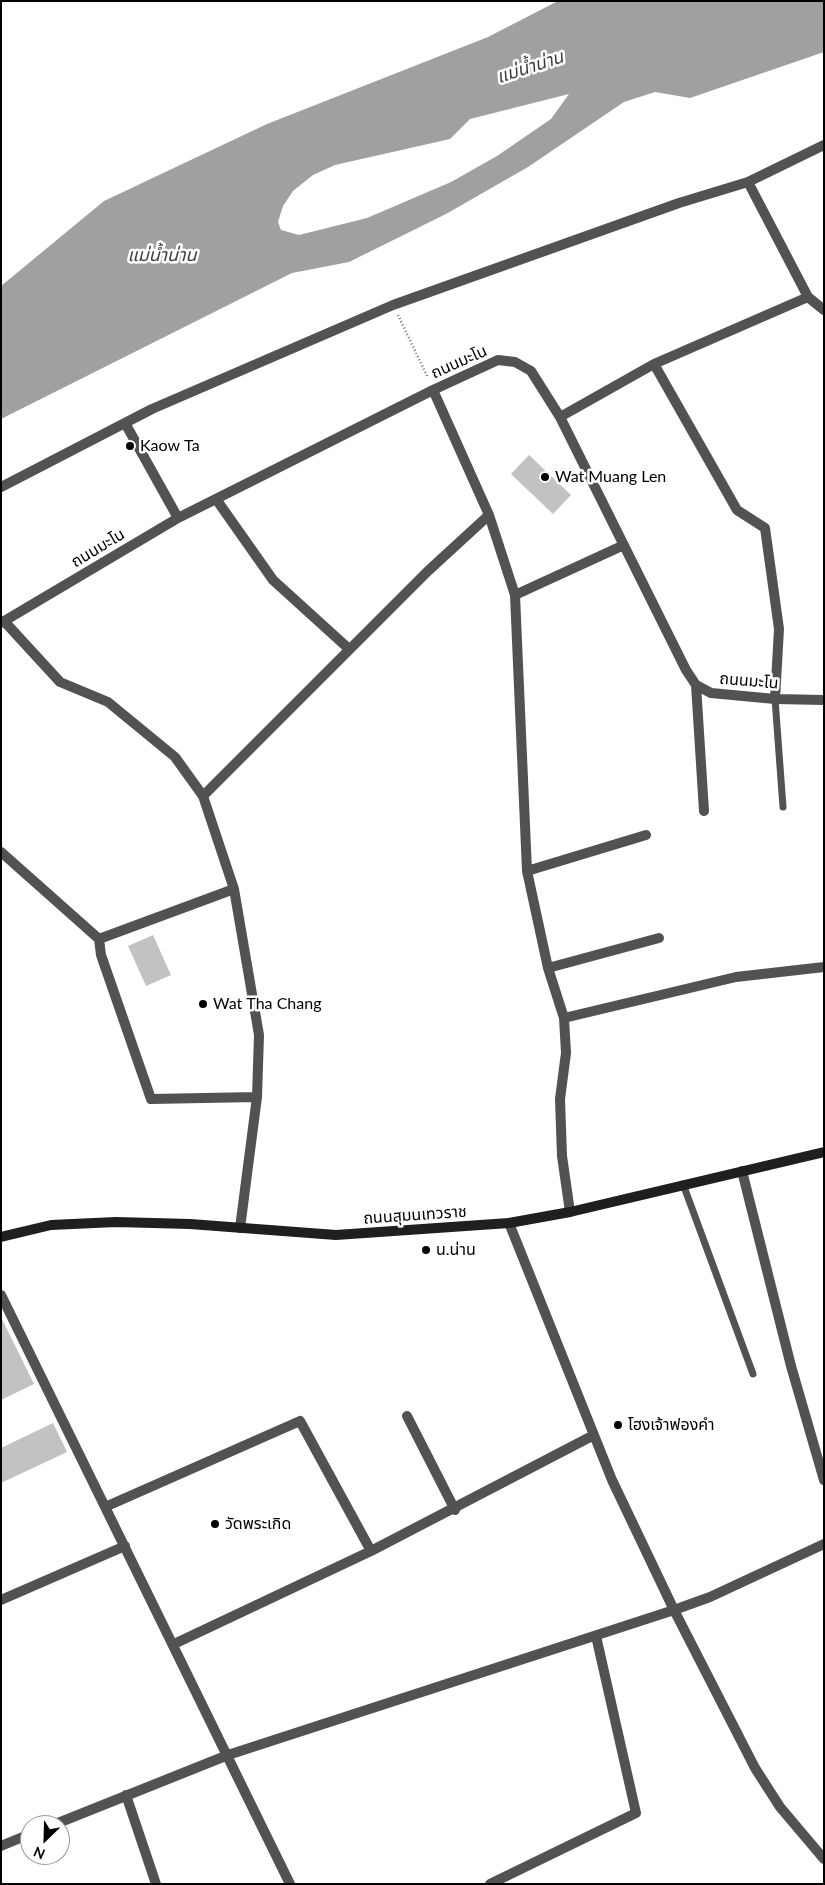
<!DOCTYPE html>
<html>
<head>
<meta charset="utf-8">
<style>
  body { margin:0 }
  #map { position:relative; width:825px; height:1885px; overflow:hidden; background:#fff; font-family:Lato,sans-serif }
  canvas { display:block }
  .frame { position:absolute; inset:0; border:2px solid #000; pointer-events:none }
  .north { position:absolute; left:20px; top:1815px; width:50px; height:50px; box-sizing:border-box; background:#fff; border:1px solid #999; border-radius:50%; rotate:204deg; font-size:14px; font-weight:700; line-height:20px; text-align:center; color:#000 }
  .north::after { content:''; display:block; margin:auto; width:18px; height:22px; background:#000; clip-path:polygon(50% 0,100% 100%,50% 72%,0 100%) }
</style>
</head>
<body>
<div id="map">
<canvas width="825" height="1885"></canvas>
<div class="frame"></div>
<div class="north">N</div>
</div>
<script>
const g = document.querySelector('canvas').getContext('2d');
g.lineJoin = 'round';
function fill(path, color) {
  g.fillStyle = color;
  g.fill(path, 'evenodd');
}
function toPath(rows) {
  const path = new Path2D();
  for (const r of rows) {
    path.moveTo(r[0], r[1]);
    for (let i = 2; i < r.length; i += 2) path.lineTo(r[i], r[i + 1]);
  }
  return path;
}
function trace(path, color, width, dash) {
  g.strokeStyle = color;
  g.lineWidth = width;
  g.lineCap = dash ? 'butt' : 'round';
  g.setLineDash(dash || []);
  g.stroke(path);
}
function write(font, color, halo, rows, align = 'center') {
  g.font = font + ' Lato,"Noto Sans Thai",sans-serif';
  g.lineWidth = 5;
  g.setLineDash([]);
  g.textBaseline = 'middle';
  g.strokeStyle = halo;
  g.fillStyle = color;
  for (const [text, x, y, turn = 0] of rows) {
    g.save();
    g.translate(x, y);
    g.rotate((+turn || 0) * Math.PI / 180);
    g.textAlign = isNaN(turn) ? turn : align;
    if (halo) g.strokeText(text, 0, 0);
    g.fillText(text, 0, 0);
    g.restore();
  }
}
const water = toPath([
  [558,1,824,1,824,52,690,98,655,92,624,102,528,167,446,214,349,262,292,273,1,419,1,286,104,201,267,124,488,37],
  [569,94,551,119,497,156,451,182,367,218,299,235,281,230,278,222,283,206,293,191,313,175,335,165,450,139,470,119]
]);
const building = toPath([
  [529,455,571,495,553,514,511,474],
  [153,935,171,975,146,986,128,946],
  [1,1317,34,1384,1,1400],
  [53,1423,67,1452,1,1483,1,1448]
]);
const path = toPath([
  [398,315,428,378]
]);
const lane = toPath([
  [775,699,783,807],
  [683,1184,753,1374]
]);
const street = toPath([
  [748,182,808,297,824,310],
  [654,364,737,510,765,528,779,629,775,699],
  [433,390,489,515,515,595,527,871,548,968,564,1018,566,1053,560,1099,562,1156,570,1212],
  [560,417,654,364,808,297],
  [125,423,178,518],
  [1,487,152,409,393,305,679,203,748,182,824,145],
  [216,499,273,580,349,649],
  [515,595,624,545],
  [4,621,60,682,108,702,175,757,203,796,234,889,259,1035,257,1097,240,1228],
  [1,623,178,518,433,390,498,360,515,362,531,371,560,417,686,670,696,685,711,693,775,699,824,700],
  [696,685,704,811],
  [203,796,428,571,489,515],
  [1,852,99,939,101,955,151,1099,257,1097],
  [527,871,646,835],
  [99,939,234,889],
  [548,968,659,938],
  [564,1018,736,977,824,967],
  [742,1171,791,1366,824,1480],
  [509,1223,612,1480,674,1610,755,1768,780,1807,824,1859],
  [1,1295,290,1884],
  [407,1416,455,1510],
  [105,1507,300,1421,371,1551],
  [1,1600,125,1546],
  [174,1644,371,1551,594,1435],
  [126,1795,156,1884],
  [53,1825,228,1755,674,1610,710,1597,824,1544],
  [1,1846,30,1834],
  [490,1884,636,1813,596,1636]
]);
const secondary = toPath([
  [1,1237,51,1225,116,1222,190,1224,336,1235,509,1223,570,1212,824,1152]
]);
const markers = [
  [130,446,5,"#000"],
  [545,477,5,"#000"],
  [203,1004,5,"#000"],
  [426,1250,5,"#000"],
  [618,1425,5,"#000"],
  [215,1524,5,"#000"]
];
const streetNames = [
  ["ถนนมะโน",459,362,-24],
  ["ถนนมะโน",98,548,-31],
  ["ถนนมะโน",749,681,5],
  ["ถนนสุมนเทวราช",415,1215,-4]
];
const poiNames = [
  ["Kaow Ta",140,446],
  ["Wat Muang Len",555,477],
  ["Wat Tha Chang",213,1004],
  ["น.น่าน",436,1250],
  ["โฮงเจ้าฟองคำ",628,1425],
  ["วัดพระเกิด",225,1524]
];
const waterNames = [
  ["แม่น้ำน่าน",530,67,-18],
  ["แม่น้ำน่าน",162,255]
];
fill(water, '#a0a0a0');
fill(building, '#c2c2c2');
trace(path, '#747474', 2.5, [1, 2.5]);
trace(lane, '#525252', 7);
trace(street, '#525252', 10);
trace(secondary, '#1f1f1f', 10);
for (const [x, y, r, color] of markers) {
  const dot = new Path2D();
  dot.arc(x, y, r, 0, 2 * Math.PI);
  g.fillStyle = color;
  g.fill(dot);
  trace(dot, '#fff', 2);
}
write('16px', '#000', '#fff', streetNames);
write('16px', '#000', '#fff', poiNames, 'left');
write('italic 18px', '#414141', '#fff', waterNames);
</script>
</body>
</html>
